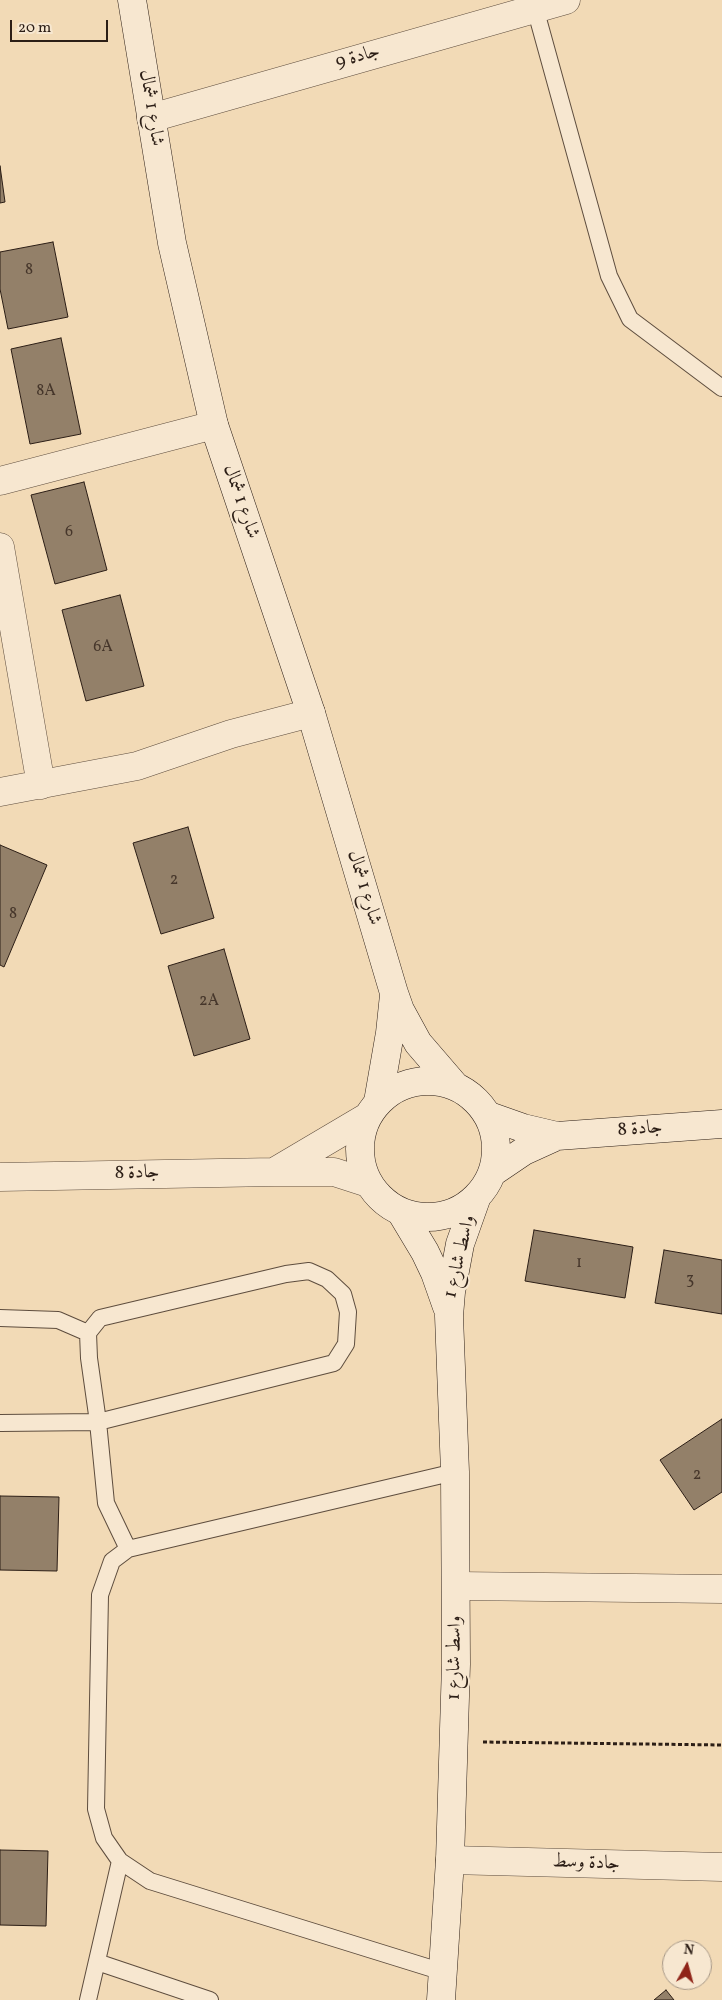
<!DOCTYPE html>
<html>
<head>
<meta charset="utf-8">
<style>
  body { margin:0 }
  #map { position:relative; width:722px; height:2000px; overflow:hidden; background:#f2dab6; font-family:Vollkorn,serif }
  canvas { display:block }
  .north { position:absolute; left:662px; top:1940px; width:50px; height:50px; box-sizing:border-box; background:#f7e7d0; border:1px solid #a69786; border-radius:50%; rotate:7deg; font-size:14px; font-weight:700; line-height:20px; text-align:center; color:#2c1e16 }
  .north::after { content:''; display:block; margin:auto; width:18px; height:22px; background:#8f2418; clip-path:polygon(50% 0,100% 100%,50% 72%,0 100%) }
  .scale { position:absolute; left:10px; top:20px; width:98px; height:22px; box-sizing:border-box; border:2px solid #2c1e16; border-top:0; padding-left:6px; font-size:15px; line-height:18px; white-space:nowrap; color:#2c1e16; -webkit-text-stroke:4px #f7e7d0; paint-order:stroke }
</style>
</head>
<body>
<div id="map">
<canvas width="722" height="2000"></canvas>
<div class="north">N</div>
<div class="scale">20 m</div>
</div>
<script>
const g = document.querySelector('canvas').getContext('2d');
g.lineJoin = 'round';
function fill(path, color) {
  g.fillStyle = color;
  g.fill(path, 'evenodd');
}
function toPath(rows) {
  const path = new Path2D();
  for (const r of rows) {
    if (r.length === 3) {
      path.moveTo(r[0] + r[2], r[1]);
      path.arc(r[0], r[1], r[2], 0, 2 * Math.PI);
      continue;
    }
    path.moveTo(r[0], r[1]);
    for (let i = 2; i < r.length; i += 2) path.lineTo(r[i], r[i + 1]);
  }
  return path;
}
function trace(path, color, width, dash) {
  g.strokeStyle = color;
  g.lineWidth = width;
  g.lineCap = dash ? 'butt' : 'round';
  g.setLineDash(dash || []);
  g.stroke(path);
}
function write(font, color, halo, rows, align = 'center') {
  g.font = font + ' Vollkorn,Amiri,serif';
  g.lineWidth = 4;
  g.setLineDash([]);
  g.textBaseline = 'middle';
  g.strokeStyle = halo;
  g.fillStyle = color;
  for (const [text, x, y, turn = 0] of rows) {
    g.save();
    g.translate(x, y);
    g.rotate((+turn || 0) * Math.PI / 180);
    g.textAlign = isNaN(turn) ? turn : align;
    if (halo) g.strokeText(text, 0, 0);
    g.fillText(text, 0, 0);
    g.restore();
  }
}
const building = toPath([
  [0,166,5,202,0,203,0,166],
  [53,242,68,317,8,329,0,289,0,252,53,242],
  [61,338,81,434,30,444,11,349,61,338],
  [84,482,107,570,55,584,31,495,84,482],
  [120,595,144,686,86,701,62,610,120,595],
  [188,827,214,918,161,934,133,843,188,827],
  [0,845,47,865,4,967,0,965,0,845],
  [224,949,250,1039,194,1056,168,966,224,949],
  [534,1230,633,1247,625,1298,525,1281,534,1230],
  [664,1250,722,1260,722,1314,655,1303,664,1250],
  [722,1419,722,1492,694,1510,660,1460,722,1419],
  [0,1496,59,1497,57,1571,0,1570,0,1496],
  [0,1850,48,1851,46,1926,0,1925,0,1850],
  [666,1990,674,2000,654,2000,666,1990]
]);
const path = toPath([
  [483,1742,722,1745]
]);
const lane = toPath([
  [535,8,609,276,630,319,722,388],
  [0,1318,58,1320,88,1333],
  [0,1423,98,1422,89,1358,88,1333,100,1318,286,1274,309,1271,327,1279,343,1294,348,1312,346,1344,334,1363,98,1422,106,1503,128,1549],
  [97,1962,210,2000],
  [443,1972,150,1881,120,1861,104,1838,96,1809,100,1595,112,1561,128,1549,455,1472],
  [88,2000,120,1861]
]);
const street = toPath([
  [151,118,566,0],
  [0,481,214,425],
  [0,547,41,785],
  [0,792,137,766,231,734,311,713],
  [274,1172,367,1117],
  [0,1177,274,1172,334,1172,368,1183],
  [457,1586,722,1589],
  [450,1860,722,1867]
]);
const secondary = toPath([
  [132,0,172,243,214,425,311,713,394,993,400,1010,418,1043,455,1086],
  [428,1149,68],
  [378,1102,390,1033,394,995],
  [489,1116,523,1128,557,1136,722,1124],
  [493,1172,524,1151,557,1136],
  [401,1212,425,1252,435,1273,447,1307],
  [441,2000,450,1860,456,1664,455,1472,449,1316,451,1292,460,1244,476,1199]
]);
const numberNames = [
  ["8",29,271],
  ["8A",46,392],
  ["6",69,533],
  ["6A",103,648],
  ["2",174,881],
  ["8",13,915],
  ["2A",209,1002],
  ["1",579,1264],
  ["3",690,1281],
  ["2",697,1476]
];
const streetNames = [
  ["جادة 9",358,58,-16],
  ["شارع 1 شمال",150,108,81],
  ["شارع 1 شمال",240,502,71],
  ["شارع 1 شمال",363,888,73],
  ["جادة 8",640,1130,-4],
  ["جادة 8",137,1174,-1],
  ["واسط شارع 1",461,1257,-77],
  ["واسط شارع 1",456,1658,-89],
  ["جادة وسط",586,1864,2]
];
fill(building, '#938069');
trace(building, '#2c1e16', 1);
trace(lane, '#5e4d3e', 18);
trace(street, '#5e4d3e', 29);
trace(secondary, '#2c1e16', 29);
trace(path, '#2c1e16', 3, [4, 2.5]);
trace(lane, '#f7e7d0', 16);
trace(street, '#f7e7d0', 28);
trace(secondary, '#f7e7d0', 28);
write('16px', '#46362b', null, numberNames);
write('19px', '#2c1e16', '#f7e7d0', streetNames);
</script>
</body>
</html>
